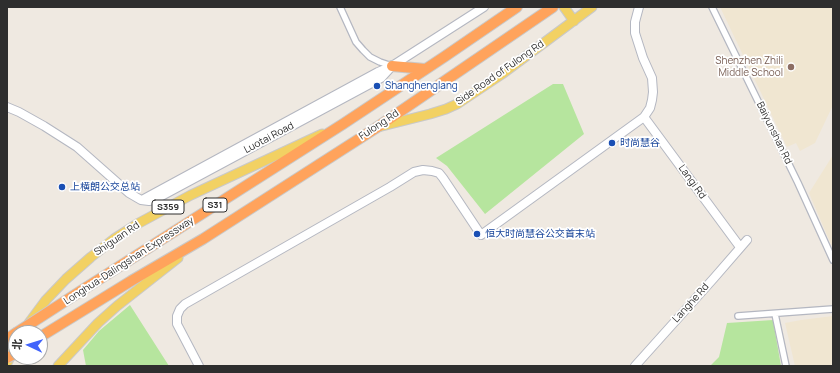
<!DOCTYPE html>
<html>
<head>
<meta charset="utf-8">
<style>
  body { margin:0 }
  #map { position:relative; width:840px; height:373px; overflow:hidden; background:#efe9e1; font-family:Manrope,"Noto Sans SC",sans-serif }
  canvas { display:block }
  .frame { position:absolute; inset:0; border:8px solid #2e2e2e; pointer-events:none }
  .north { position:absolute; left:8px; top:325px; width:40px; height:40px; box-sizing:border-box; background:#fff; border:1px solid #ababab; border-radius:50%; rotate:274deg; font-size:11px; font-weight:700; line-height:16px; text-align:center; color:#2e2e2e }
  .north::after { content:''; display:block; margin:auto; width:14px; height:18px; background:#4264fb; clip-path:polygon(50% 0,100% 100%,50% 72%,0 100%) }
</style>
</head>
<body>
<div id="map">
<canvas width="840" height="373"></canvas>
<div class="frame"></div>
<div class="north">北</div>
</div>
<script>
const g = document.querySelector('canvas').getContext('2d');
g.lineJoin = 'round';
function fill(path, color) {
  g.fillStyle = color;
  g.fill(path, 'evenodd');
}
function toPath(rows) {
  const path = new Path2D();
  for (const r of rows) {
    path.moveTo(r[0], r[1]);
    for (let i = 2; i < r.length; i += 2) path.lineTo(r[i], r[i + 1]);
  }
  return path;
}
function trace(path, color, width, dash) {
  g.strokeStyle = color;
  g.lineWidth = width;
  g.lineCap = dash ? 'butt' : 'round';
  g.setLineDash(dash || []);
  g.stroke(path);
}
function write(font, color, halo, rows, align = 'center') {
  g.font = font + ' Manrope,"Noto Sans SC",sans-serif';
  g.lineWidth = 3.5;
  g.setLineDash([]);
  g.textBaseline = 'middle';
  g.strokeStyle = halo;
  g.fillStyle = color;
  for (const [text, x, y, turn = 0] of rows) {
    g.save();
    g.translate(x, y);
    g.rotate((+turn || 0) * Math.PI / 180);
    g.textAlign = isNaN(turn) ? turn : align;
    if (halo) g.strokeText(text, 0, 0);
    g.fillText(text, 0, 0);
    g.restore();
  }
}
const education = toPath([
  [720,7,833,7,833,105,815,143,800,151,796,143,787,147],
  [833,155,833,249,809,193],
  [833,316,833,366,795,366,785,323,801,320]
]);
const green = toPath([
  [553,84,563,84,584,134,485,214,447,166,436,158],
  [130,305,169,366,86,366,83,350,99,331],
  [773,320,781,366,710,366,719,357,727,323]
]);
const street = toPath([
  [340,7,356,42,363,50,370,57,380,62,392,66],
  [712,7,798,183,833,260],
  [775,314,786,366],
  [738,316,833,309]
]);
const secondary = toPath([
  [7,107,19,112,44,126,77,147,129,193,141,200,149,201,154,200,381,78,392,66],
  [644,117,740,247],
  [142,200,378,72,392,66,484,7],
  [199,366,177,324,177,316,180,309,185,304,390,187,414,172,423,170,432,171,439,173,443,178,481,235,644,117,650,108,652,100,653,92,652,78,643,58,635,33,635,22,639,7],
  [635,366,714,278,747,240]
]);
const primary = toPath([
  [564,7,574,21],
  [378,127,430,114,446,109,457,104,502,74,592,7],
  [29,323,46,300,66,279,91,257,114,239,139,223,191,195,322,134],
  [7,363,16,345],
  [58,366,98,323,117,306,178,258]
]);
const highway = toPath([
  [392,66,425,69],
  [87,287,343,124,444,57,517,7],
  [40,337,131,281,203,239,376,128,553,7],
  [7,339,16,333]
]);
const highwayBridge = toPath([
  [16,333,87,287],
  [7,358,16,353]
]);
const markers = [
  [791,67,4,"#8d6e63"],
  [377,86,4,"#1a4fb4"],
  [612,143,4,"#1a4fb4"],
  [62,187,4,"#1a4fb4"],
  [477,234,4,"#1a4fb4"]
];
const shields = [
  [215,205,24],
  [168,207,32]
];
const shieldNames = [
  ["S31",215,205],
  ["S359",168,207]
];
const educationNames = [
  ["Shenzhen Zhili",783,61],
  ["Middle School",783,73]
];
const streetNames = [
  ["Side Road of Fulong Rd",500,73,-35],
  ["Fulong Rd",379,125,-34],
  ["Baiyunshan Rd",774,133,64],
  ["Luotai Road",269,138,-28],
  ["Langi Rd",692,182,54],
  ["Shiguan Rd",117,239,-34],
  ["Longhua-Dalingshan Expressway",129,261,-33],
  ["Langhe Rd",691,303,-48]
];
const transitNames = [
  ["Shanghenglang",385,86],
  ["时尚慧谷",620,143],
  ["上横朗公交总站",70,187],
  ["恒大时尚慧谷公交首末站",485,234]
];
fill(education, '#f0e6d1');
fill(green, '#b6e59e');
trace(street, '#b4b7c1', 8);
trace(secondary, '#b4b7c1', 10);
trace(primary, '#c9c9c9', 11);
trace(highway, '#c9c9c9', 12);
trace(street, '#fff', 5.5);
trace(secondary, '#fff', 8);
trace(primary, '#f2d163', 9);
trace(highway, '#ffa35c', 10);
trace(highwayBridge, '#c9c9c9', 12, []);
trace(highwayBridge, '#ffa35c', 10);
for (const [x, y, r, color] of markers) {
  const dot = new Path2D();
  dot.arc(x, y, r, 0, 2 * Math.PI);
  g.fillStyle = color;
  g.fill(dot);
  trace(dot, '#fff', 1.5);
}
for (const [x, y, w] of shields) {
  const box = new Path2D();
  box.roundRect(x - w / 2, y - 7, w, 14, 3);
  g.fillStyle = '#fff';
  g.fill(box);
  trace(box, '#2e2e2e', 1);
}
write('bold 9px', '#2e2e2e', null, shieldNames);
write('10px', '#785e54', '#fff', educationNames, 'right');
write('10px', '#2e2e2e', '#fff', streetNames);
write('10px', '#164399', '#fff', transitNames, 'left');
</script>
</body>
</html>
